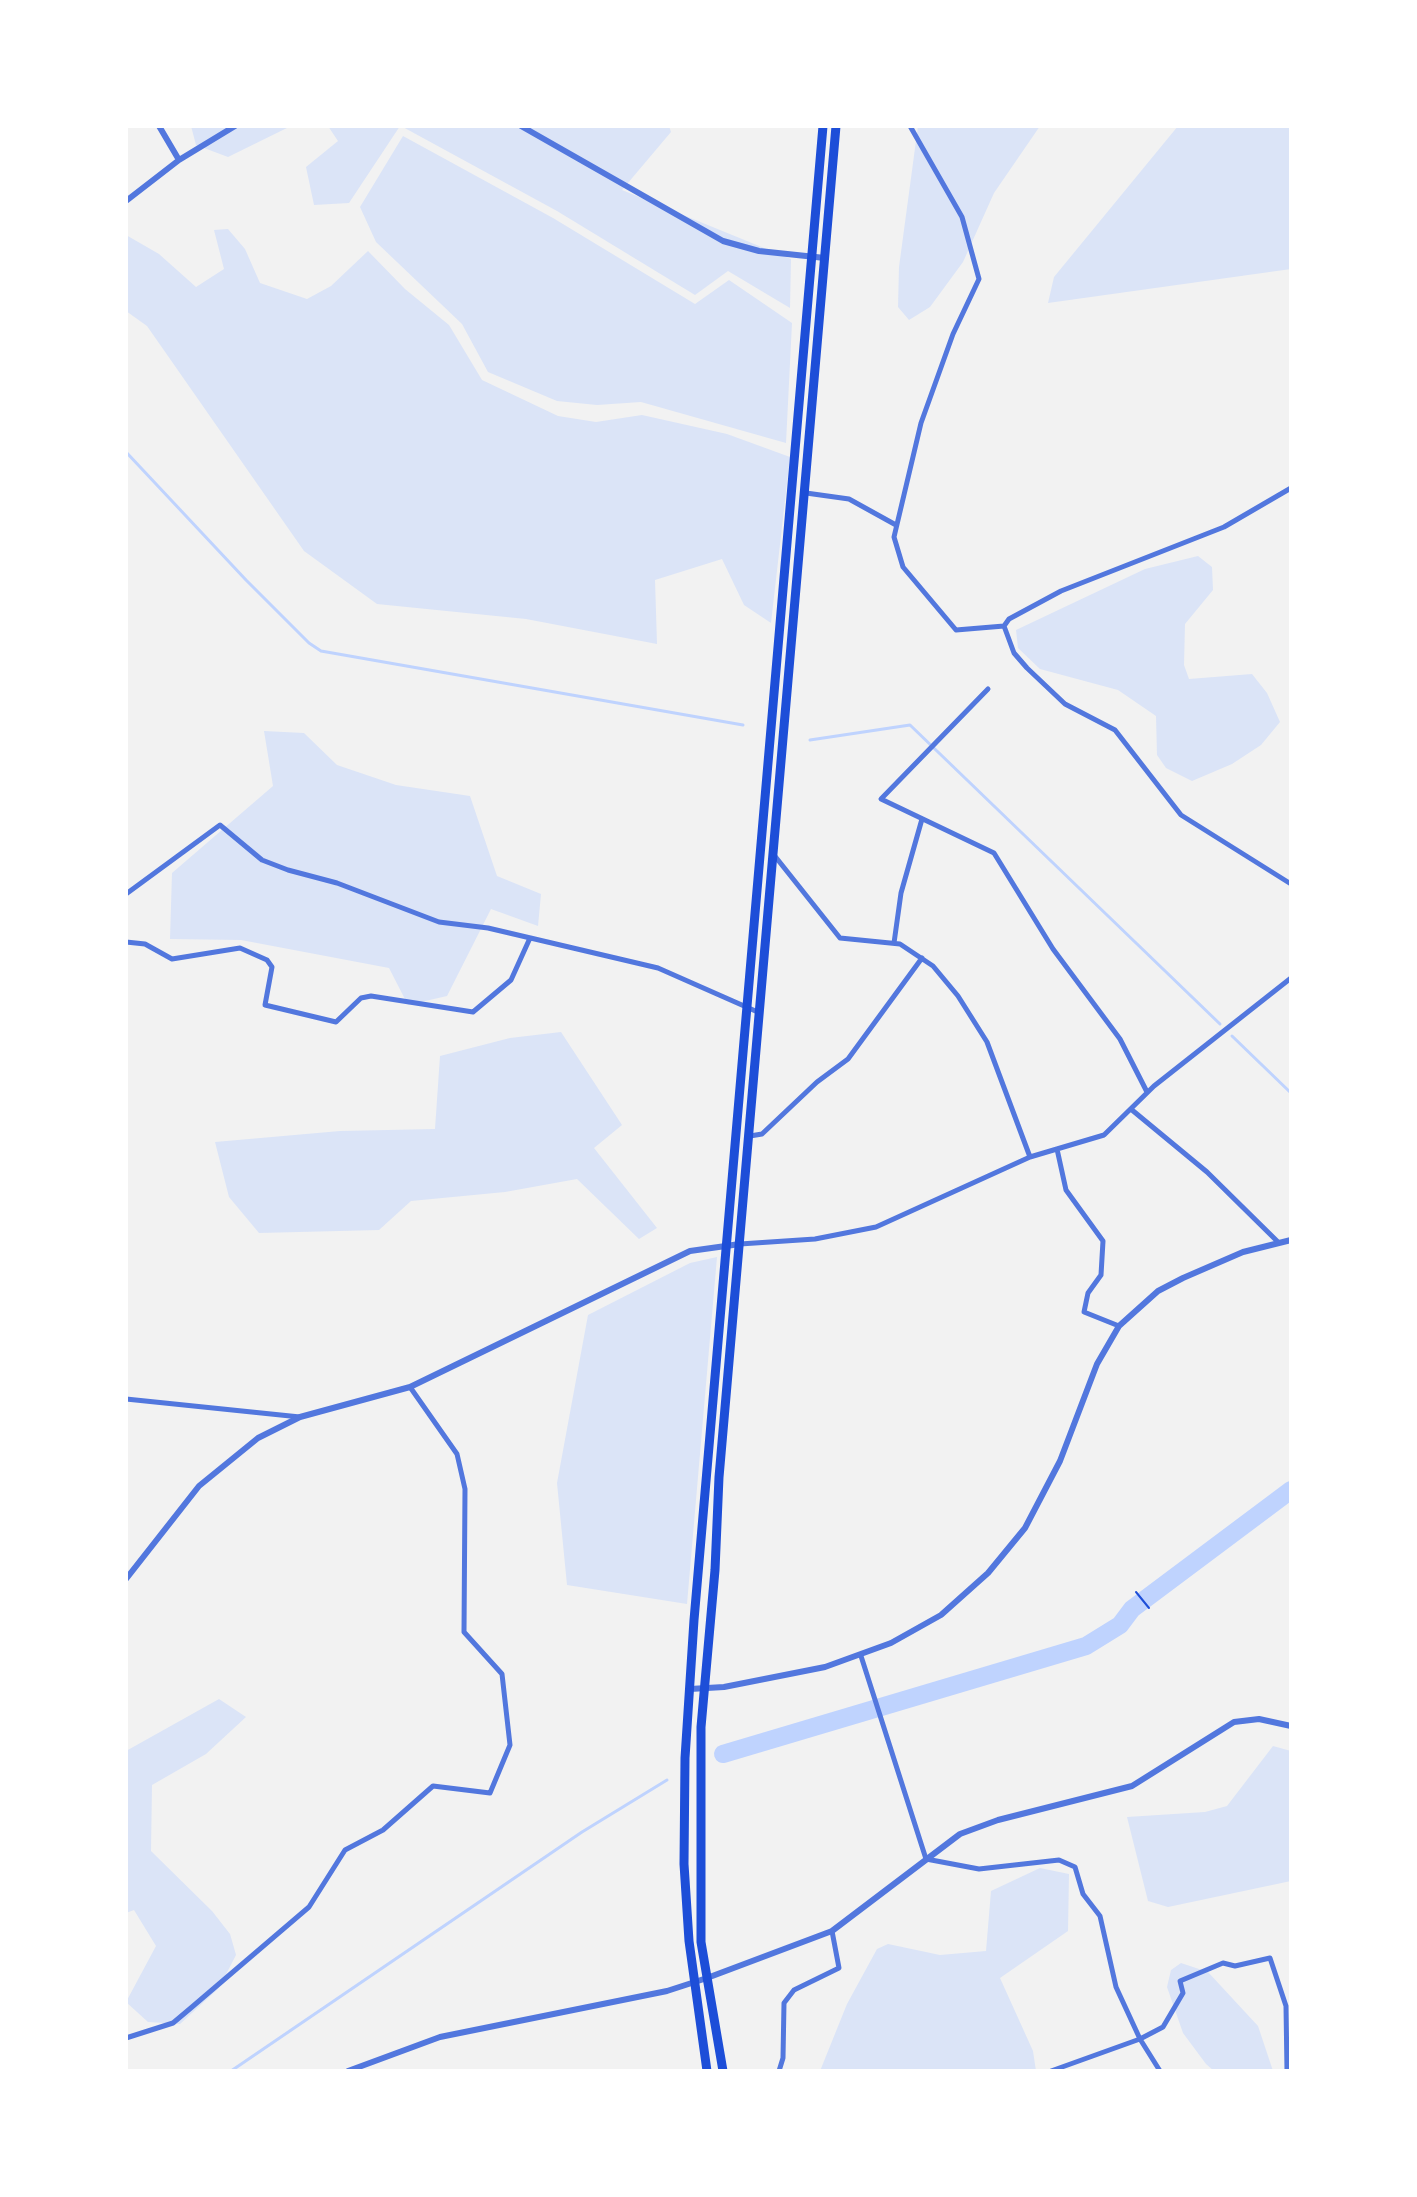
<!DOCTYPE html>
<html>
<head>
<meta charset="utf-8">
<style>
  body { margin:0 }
  #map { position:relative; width:1417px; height:2197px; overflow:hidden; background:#f2f2f2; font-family:"Asap Condensed",sans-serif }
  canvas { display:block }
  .frame { position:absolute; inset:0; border:128px solid #fff; pointer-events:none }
</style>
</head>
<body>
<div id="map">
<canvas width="1417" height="2197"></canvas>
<div class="frame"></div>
</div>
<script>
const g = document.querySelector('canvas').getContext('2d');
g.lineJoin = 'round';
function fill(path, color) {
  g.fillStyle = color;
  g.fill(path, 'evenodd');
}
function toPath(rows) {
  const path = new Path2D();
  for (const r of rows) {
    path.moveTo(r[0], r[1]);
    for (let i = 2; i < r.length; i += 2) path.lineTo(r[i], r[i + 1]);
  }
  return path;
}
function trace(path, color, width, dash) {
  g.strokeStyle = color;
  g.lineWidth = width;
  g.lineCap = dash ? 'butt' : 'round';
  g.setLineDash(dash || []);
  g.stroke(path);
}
const green = toPath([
  [191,126,291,126,228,157,196,145],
  [328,126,400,126,349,203,314,205,306,167,338,141],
  [401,126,669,126,671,132,622,190,791,259,790,308,728,271,695,295,557,211],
  [918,126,1040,126,994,193,963,262,930,307,909,320,898,307,899,267],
  [1178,126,1291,126,1291,269,1048,303,1054,277],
  [403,136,553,218,695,304,729,280,792,323,786,443,641,402,597,405,557,401,488,372,462,324,376,242,360,207],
  [228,229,245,249,260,283,307,299,331,286,368,251,405,289,449,325,482,380,558,416,596,422,642,415,727,434,790,457,771,623,744,605,722,559,655,580,657,644,526,619,377,604,304,551,147,326,126,311,126,235,159,254,196,287,224,269,214,230],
  [1198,556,1212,567,1213,590,1185,624,1184,665,1189,679,1252,674,1267,693,1280,722,1261,745,1232,764,1192,781,1166,768,1157,755,1156,716,1118,690,1040,669,1018,648,1016,630,1145,569],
  [264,731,304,733,337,765,396,785,470,796,497,876,541,894,538,926,491,909,447,996,408,1005,389,968,241,940,170,939,172,873,273,786],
  [561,1032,622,1125,594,1148,657,1228,639,1239,577,1179,505,1192,411,1201,379,1230,259,1233,229,1197,215,1142,340,1131,435,1129,440,1056,510,1038],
  [717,1257,687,1604,567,1585,557,1483,588,1315,690,1263],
  [219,1699,246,1717,206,1754,152,1785,151,1851,212,1911,230,1934,236,1955,219,1988,180,2024,148,2022,126,2002,156,1946,134,1910,126,1913,126,1751],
  [1273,1746,1291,1751,1291,1881,1168,1907,1148,1901,1127,1817,1205,1812,1227,1806],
  [1040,1868,1069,1874,1068,1931,1000,1978,1033,2051,1036,2071,820,2071,847,2004,877,1949,888,1944,940,1955,986,1951,991,1891],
  [1181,1963,1208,1972,1258,2026,1273,2071,1214,2071,1206,2064,1183,2033,1167,1987,1171,1970]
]);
const stream = toPath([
  [126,452,246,580,309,643,321,651,743,725],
  [810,740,910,725,1220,1024],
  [1232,1036,1291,1093],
  [231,2071,582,1832,667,1780]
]);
const river = toPath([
  [723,1754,1086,1646,1120,1625,1132,1609,1291,1490]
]);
const path = toPath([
  [1136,1592,1149,1608]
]);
const minor = toPath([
  [910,126,962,217,979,279,953,334,921,423,894,537,903,567,956,630,1004,626,1009,619,1061,591,1224,527,1291,488],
  [806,493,849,499,896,525],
  [1004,626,1014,653,1027,668,1065,704,1115,730,1181,815,1291,884],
  [988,689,881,799,994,853,1053,949,1120,1039,1147,1092],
  [774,855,840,938,900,944,933,966,958,996,987,1042,1030,1157],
  [126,894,220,825,262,860,288,870,337,883,439,922,488,928,658,968,760,1013],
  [126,942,145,944,172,959,240,948,267,960,272,967,265,1005,336,1022,361,998,371,996,473,1012,511,980,530,938],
  [894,943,901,893,922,819],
  [1132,1110,1207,1172,1278,1242],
  [750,1136,762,1134,817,1082,848,1059,922,958],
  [1057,1149,1066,1190,1103,1241,1101,1275,1088,1293,1084,1312,1119,1326],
  [740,1244,815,1239,876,1227,1030,1157,1104,1135,1154,1086,1291,978],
  [126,1399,300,1417],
  [861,1656,926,1859,979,1869,1059,1860,1075,1867,1083,1894,1100,1916,1116,1987,1140,2039,1160,2071],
  [126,2038,173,2023,192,2007,309,1907,345,1850,383,1830,433,1786,490,1793,510,1745,502,1674,464,1632,465,1489,457,1454,410,1387],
  [779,2071,783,2058,784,2003,794,1990,839,1968,832,1931],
  [1051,2071,1140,2039,1163,2027,1183,1993,1180,1981,1223,1963,1235,1966,1270,1958,1286,2006,1287,2071]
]);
const tertiary = toPath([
  [159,126,179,160],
  [521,126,723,241,759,251,825,258],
  [126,201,179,160,235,126],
  [126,1579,199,1486,258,1438,300,1417,410,1387,690,1251,740,1244],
  [690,1689,724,1687,825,1667,891,1643,941,1615,988,1573,1025,1528,1060,1461,1097,1364,1119,1326,1158,1291,1183,1278,1243,1252,1291,1240],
  [348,2071,440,2037,667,1991,707,1978,832,1931,960,1834,998,1820,1132,1786,1234,1722,1259,1719,1291,1726]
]);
const trunk = toPath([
  [707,2071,689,1941,684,1864,685,1758,694,1620,823,126],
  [723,2071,701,1942,701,1727,715,1570,719,1477,836,126]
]);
fill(green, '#dbe4f7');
trace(stream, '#bfd3fe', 3);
trace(river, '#bfd3fe', 18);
trace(path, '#1d4ed8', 2);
trace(minor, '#5277de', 5);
trace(tertiary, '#5277de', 6);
trace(trunk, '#1d4ed8', 9);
</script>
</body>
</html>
